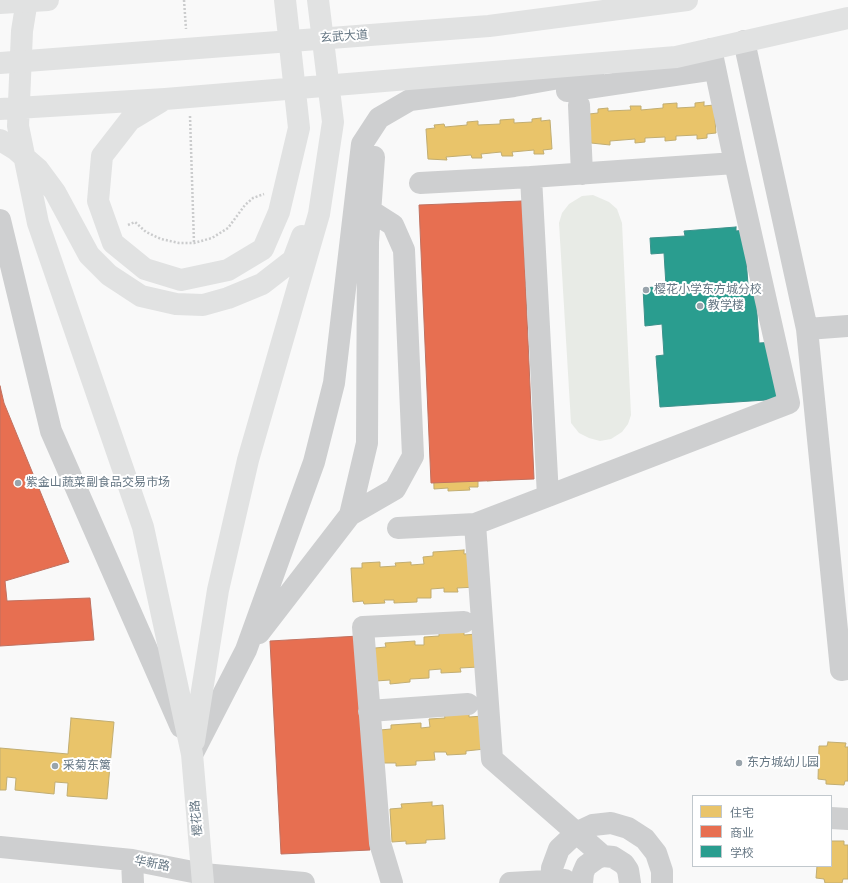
<!DOCTYPE html>
<html>
<head>
<meta charset="utf-8">
<style>
  body { margin:0 }
  #map { position:relative; width:848px; height:883px; overflow:hidden; background:#f9f9f9; font-family:"DejaVu Sans","Noto Sans SC",sans-serif }
  canvas { display:block }
  .legend { position:absolute; left:692px; top:795px; width:140px; height:72px; box-sizing:border-box; background:#fff; border:1px solid #c1c8cd; margin:0; padding:5px 7px; list-style:none; font-size:12px; color:#657683 }
  .legend li { display:flex; align-items:center; gap:8px; height:20px }
  .legend b { width:20px; border:1px solid #c1c8cd }
</style>
</head>
<body>
<div id="map">
<canvas width="848" height="883"></canvas>
<ul class="legend">
<li><b style="height:11px;background:#e9c46a"></b>住宅</li>
<li><b style="height:11px;background:#e76f51"></b>商业</li>
<li><b style="height:11px;background:#2a9d8f"></b>学校</li>
</ul>
</div>
<script>
const g = document.querySelector('canvas').getContext('2d');
g.lineJoin = 'round';
function fill(path, color) {
  g.fillStyle = color;
  g.fill(path, 'evenodd');
}
function toPath(rows) {
  const path = new Path2D();
  for (const r of rows) {
    path.moveTo(r[0], r[1]);
    for (let i = 2; i < r.length; i += 2) path.lineTo(r[i], r[i + 1]);
  }
  return path;
}
function trace(path, color, width, dash) {
  g.strokeStyle = color;
  g.lineWidth = width;
  g.lineCap = dash ? 'butt' : 'round';
  g.setLineDash(dash || []);
  g.stroke(path);
}
function write(font, color, halo, rows, align = 'center') {
  g.font = font + ' "DejaVu Sans","Noto Sans SC",sans-serif';
  g.lineWidth = 4;
  g.setLineDash([]);
  g.textBaseline = 'middle';
  g.strokeStyle = halo;
  g.fillStyle = color;
  for (const [text, x, y, turn = 0] of rows) {
    g.save();
    g.translate(x, y);
    g.rotate((+turn || 0) * Math.PI / 180);
    g.textAlign = isNaN(turn) ? turn : align;
    if (halo) g.strokeText(text, 0, 0);
    g.fillText(text, 0, 0);
    g.restore();
  }
}
const green = toPath([
  [593,195,609,202,617,209,622,223,631,415,628,424,622,432,611,439,600,441,589,438,579,433,571,423,559,223,562,213,569,204,582,196]
]);
const homes = toPath([
  [704,102,704,106,714,105,716,133,707,134,707,138,697,139,697,135,676,136,676,140,665,141,665,137,645,138,645,142,635,143,635,139,610,141,610,145,591,143,589,114,598,113,598,109,608,108,608,111,631,110,630,106,641,106,641,110,663,108,663,104,677,103,677,108,695,107,695,103,704,102],
  [541,118,541,121,550,120,552,149,543,150,544,154,534,154,534,150,512,152,513,156,502,156,501,152,481,154,482,158,472,158,471,155,446,157,447,160,428,159,426,129,435,128,434,125,444,124,445,127,467,125,467,122,478,121,478,125,500,124,500,120,514,119,514,123,532,122,532,119,541,118],
  [510,202,511,206,519,205,521,239,509,240,509,242,499,243,499,240,489,240,490,243,475,244,475,241,454,242,455,245,434,246,434,242,423,243,422,210,433,209,433,206,453,205,453,208,476,207,475,204,510,202],
  [516,284,516,287,525,287,526,320,514,321,514,324,504,324,504,322,495,322,495,325,481,326,480,322,460,323,460,326,439,327,439,324,428,325,427,291,438,291,438,287,458,286,458,290,481,289,481,285,516,284],
  [517,366,518,370,526,369,528,403,516,404,516,407,506,407,506,404,497,405,497,408,483,409,483,405,461,406,462,409,441,410,441,407,431,407,429,374,440,374,440,370,460,369,460,373,483,372,483,368,517,366],
  [521,438,522,443,530,442,531,475,519,475,519,479,509,479,509,476,501,476,501,480,487,481,486,478,478,478,478,487,469,487,470,490,448,491,448,488,434,489,433,454,444,454,444,450,473,448,473,453,483,452,482,444,498,444,497,439,521,438],
  [464,550,464,554,475,553,477,587,457,588,458,592,444,592,444,588,431,589,431,598,417,598,417,602,394,603,394,600,384,600,385,603,364,604,363,601,353,602,351,568,362,568,362,563,380,562,380,567,396,566,395,563,411,562,411,565,424,564,423,557,433,556,433,552,464,550],
  [464,630,464,635,477,634,479,667,460,668,461,672,441,673,441,669,429,670,429,678,410,679,410,682,390,684,390,680,376,681,375,648,386,647,385,643,415,641,415,645,424,645,424,637,439,636,439,631,464,630],
  [347,646,347,649,358,649,360,683,349,683,349,687,328,688,328,684,307,685,308,688,287,689,286,686,276,687,274,653,285,653,285,649,311,648,311,651,328,650,328,647,347,646],
  [469,712,469,717,483,716,485,749,466,751,466,754,447,755,446,752,434,752,435,760,416,761,416,765,396,766,396,763,382,763,380,730,391,729,391,725,421,723,421,728,430,727,429,719,445,718,444,714,469,712],
  [71,718,114,722,107,799,67,796,68,783,55,782,54,794,15,790,16,778,7,777,6,790,0,790,0,748,68,754,71,718],
  [351,727,351,730,363,730,364,764,353,765,353,768,332,769,332,765,312,766,312,769,291,770,291,767,280,768,279,734,290,734,290,730,315,729,315,732,332,731,332,728,351,727],
  [828,742,846,743,845,747,848,747,848,781,845,781,844,785,826,784,826,780,818,779,819,746,827,746,828,742],
  [432,802,432,806,443,805,445,839,426,840,426,843,406,844,406,841,392,842,390,809,402,808,401,804,432,802],
  [358,807,358,810,368,810,369,844,360,844,360,848,337,849,337,845,317,846,317,849,296,850,296,847,285,847,283,815,295,814,295,810,320,809,320,812,337,811,337,808,358,807],
  [831,841,844,841,844,845,848,845,848,879,843,879,842,883,825,883,824,879,816,878,817,866,831,866,831,841]
]);
const shops = toPath([
  [522,201,534,479,431,483,419,205,522,201],
  [0,386,4,403,69,562,5,581,7,601,90,598,94,640,0,646,0,386],
  [359,636,370,850,281,854,270,641,359,636]
]);
const schools = toPath([
  [736,227,736,231,744,230,748,285,755,285,759,343,777,342,781,399,660,407,656,356,664,355,662,324,645,326,643,288,666,286,664,253,651,254,650,238,685,236,684,231,736,227]
]);
const path = toPath([
  [184,0,186,29],
  [190,116,194,243],
  [128,225,135,222,146,232,161,239,179,243,194,243,212,238,228,228,245,205,253,198,264,194]
]);
const minor = toPath([
  [744,41,807,329],
  [567,91,715,69],
  [579,105,582,174],
  [420,183,531,177],
  [0,220,51,431,181,727],
  [848,326,807,329,841,670,848,669],
  [548,496,789,403,735,163],
  [350,515,395,489,413,456,404,250,393,225,371,211,366,210],
  [398,528,475,524],
  [259,633,350,515,367,443,368,242,374,157],
  [369,711,468,704],
  [194,751,246,650,314,462,334,383,362,144,379,118,410,100,514,86,593,72],
  [831,818,848,819],
  [0,847,132,860,203,874,304,883],
  [603,856,492,759,475,524,548,496,531,177,735,163,711,49],
  [132,860,133,883],
  [392,883,380,843,363,627,464,622],
  [510,883,565,880],
  [551,883,552,868,559,849,576,833,593,825,611,823,628,828,645,839,656,853,662,871,662,883],
  [582,883,583,873,586,866,597,858,603,856,613,857,624,864,628,870,630,883]
]);
const major = toPath([
  [27,0,22,31,18,126,38,223,143,527,192,754,203,883],
  [160,102,130,120,102,156,98,201,113,243,145,269,181,280,228,270,263,249,279,212,299,128,285,0],
  [0,109,165,99,676,57,848,18],
  [0,140,15,149,38,169,55,192,89,255,109,275,141,296,176,304,203,305,228,298,262,284,293,260,302,236],
  [194,741,218,590,248,460,319,214,333,122,318,0]
]);
const highway = toPath([
  [0,3,48,0],
  [0,63,489,26,687,0]
]);
const markers = [
  [646,290,4,"#99a4ac"],
  [700,306,4,"#99a4ac"],
  [18,483,4,"#99a4ac"],
  [739,763,4,"#99a4ac"],
  [55,766,4,"#99a4ac"]
];
const streetNames = [
  ["玄武大道",344,37,-4],
  ["樱花路",197,818,-95],
  ["华新路",152,864,11]
];
const poiNames = [
  ["樱花小学东方城分校",654,290],
  ["教学楼",708,306],
  ["紫金山蔬菜副食品交易市场",26,483],
  ["东方城幼儿园",747,763],
  ["采菊东篱",63,766]
];
fill(green, '#e8ebe6');
fill(homes, '#e9c46a');
trace(homes, '#c1ad72', 1);
fill(shops, '#e76f51');
trace(shops, '#c07160', 1);
fill(schools, '#2a9d8f');
trace(schools, '#3c918b', 1);
trace(path, '#cbcccd', 2.5, [2, 2]);
trace(minor, '#cecfd0', 22);
trace(major, '#e1e2e2', 22);
trace(highway, '#e1e2e2', 22);
for (const [x, y, r, color] of markers) {
  const dot = new Path2D();
  dot.arc(x, y, r, 0, 2 * Math.PI);
  g.fillStyle = color;
  g.fill(dot);
  trace(dot, '#fff', 1.5);
}
write('12px', '#657683', '#fff', streetNames);
write('12px', '#657683', '#fff', poiNames, 'left');
</script>
</body>
</html>
